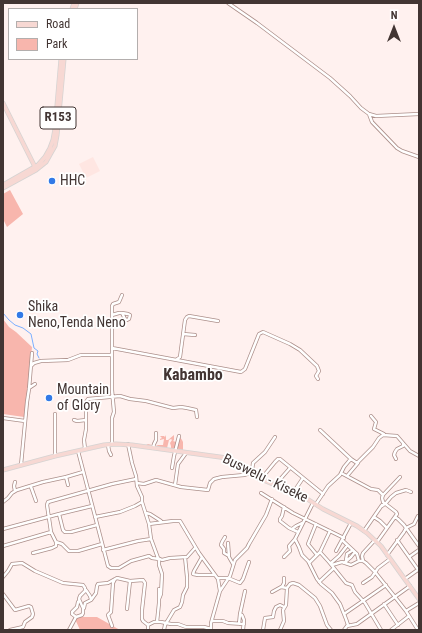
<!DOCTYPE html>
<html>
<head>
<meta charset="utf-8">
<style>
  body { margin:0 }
  #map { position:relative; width:422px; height:633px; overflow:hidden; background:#fff1ef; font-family:"Roboto Condensed",sans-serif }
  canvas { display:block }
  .frame { position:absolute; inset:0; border:4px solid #423533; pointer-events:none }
  .legend { position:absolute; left:8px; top:8px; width:130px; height:52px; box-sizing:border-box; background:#fff; border:1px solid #b3aead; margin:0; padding:5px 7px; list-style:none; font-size:12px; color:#423533 }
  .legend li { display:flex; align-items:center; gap:8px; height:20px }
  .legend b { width:20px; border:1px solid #b3aead }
  .north { position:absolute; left:374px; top:8px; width:40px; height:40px; -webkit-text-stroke:3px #fff; paint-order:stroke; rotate:0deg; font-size:11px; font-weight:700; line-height:16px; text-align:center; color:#423533 }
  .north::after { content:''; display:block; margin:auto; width:14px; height:18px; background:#423533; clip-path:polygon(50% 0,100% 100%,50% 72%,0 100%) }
</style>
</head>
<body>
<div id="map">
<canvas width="422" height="633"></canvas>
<div class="frame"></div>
<ul class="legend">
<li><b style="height:5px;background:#f7d8d3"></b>Road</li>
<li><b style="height:11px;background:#f8b6ad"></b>Park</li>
</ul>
<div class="north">N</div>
</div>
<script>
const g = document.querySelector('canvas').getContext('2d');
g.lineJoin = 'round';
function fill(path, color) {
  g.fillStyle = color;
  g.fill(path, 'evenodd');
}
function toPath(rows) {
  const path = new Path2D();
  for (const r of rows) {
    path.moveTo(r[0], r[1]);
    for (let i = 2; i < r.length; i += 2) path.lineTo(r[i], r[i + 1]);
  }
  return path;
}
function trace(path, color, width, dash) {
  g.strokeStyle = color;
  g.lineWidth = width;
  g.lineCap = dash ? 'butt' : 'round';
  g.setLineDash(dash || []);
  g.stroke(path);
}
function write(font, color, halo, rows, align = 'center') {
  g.font = font + ' "Roboto Condensed",sans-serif';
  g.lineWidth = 3.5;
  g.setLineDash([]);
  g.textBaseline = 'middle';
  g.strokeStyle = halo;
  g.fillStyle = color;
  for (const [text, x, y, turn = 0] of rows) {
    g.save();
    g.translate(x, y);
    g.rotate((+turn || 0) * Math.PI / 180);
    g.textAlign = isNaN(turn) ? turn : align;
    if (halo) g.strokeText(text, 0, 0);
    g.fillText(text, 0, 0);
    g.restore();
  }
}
const built = toPath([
  [93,157,100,171,86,178,79,164]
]);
const green = toPath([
  [10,190,23,214,7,227,3,219,3,194],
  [3,319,9,327,16,332,32,347,28,388,24,417,3,414],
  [166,435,166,440,168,440,174,435,174,440,173,441,176,442,177,440,180,437,182,440,183,442,183,450,178,449,176,448,176,443,175,449,171,449,171,446,170,443,172,440,171,439,169,440,167,448,146,445,148,444,156,446,158,445,163,445,164,439,160,440,160,439,162,438,160,436,164,436,165,437],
  [77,617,97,617,120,630,80,630,75,619]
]);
const stream = toPath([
  [3,313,9,320,15,325,23,328,31,334,34,348,38,351,37,354,39,358]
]);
const minor = toPath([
  [228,3,257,23,330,78,350,96,361,108,369,114,376,116,419,114],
  [369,114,372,122,397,148,402,151,419,157],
  [112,315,119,313,122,313,128,314,130,315,129,319,127,320,125,319,122,313],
  [183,334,195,335],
  [112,348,241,372,245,369,259,334,263,332,290,344,300,350,317,366,319,371,316,376,318,379],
  [176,360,180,357,185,320,187,317,189,316,218,321],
  [31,366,34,363,41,361,68,360,81,355,112,355],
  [29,388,35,384],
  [371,416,376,422,374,429,384,434],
  [3,418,25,421],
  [74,420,77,421,86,420],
  [320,430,351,459],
  [112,444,112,418,114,412,112,390,112,306,113,304,119,302,122,295],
  [128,444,132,463,136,476,137,486,142,497,142,502,149,524,151,539,158,558,162,560,170,558,187,557,195,548],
  [108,445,109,451,111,455],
  [153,448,154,444,156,440,156,433],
  [85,449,84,440,86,429,86,402,88,399,120,396,130,399,146,401,173,408,181,407,187,408,196,410,197,417],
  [78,451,108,566,111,568,119,568,131,561,149,556,152,558,159,559],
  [55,456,55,414],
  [396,459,394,455,395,452,397,449,403,446,403,443],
  [21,465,27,402,29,389,32,353],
  [172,468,174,456,179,436],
  [341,473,371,489,378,490,383,495],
  [347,476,358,463],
  [66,477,68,485],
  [261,479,275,462,278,459,280,459,323,494],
  [137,483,144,484,156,480,181,487,208,490,210,483,214,479,222,477,244,475,250,473,252,471,253,463,265,452,275,437],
  [175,485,178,464,186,453],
  [275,485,290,468],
  [31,487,36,501],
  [15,491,14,486,15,482],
  [261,493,293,513,344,538],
  [293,493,303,478],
  [3,502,8,498,12,493,17,490,43,482,66,477,83,472],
  [316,504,328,486,340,475,344,467,349,461,351,459,357,463,373,447,379,438,383,435,397,436,410,451,419,456],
  [382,506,386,503,391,497,396,493,406,490,411,492],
  [284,507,282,516,280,519,280,521,289,528,298,532],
  [146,513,150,514,161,521],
  [59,514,63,530,65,532,71,532,97,525],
  [95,517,120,512,135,506,142,502],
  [374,517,380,521,387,528],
  [395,517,398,519,404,525,419,546],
  [149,524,173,521,180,521,199,553,218,579,220,591],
  [316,524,308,544,317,555],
  [3,529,59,514,92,506],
  [292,529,296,526,302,523],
  [364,531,382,505],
  [225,537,222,542,221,545,224,549,224,553,229,556],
  [295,539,299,547,302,555,308,561,317,579,321,584,332,593,340,604,346,619,348,625],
  [342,540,357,554,359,561],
  [397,540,419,571],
  [56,542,62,544,69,551,78,551,102,544],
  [377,542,397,514,396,512,383,502,382,498,383,495,400,477],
  [228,543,229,557,233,564],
  [3,546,51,532],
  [103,550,138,541,151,539],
  [336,551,351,523],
  [320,552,329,562,346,583,352,585,355,592,365,603,381,630],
  [33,553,52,548,56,546,56,542,51,532,50,525,47,505,48,502,112,484,136,479],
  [387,555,404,532,406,528,414,524,418,516],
  [202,557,194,571,193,574,198,575,215,575],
  [284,557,290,551,289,546,295,539,313,503],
  [409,557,419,550],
  [346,560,347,554,353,550],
  [363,561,362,556,363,553,375,540],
  [309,563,320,552,330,531],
  [331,563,339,556,346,547],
  [344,563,351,557,355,552],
  [332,565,342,562,351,565,359,561,363,561,366,563,375,572,395,597,406,611,418,630],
  [3,577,8,571,12,564,22,563,35,571,63,583,83,585,85,588,85,591,80,596,79,599,83,608,83,613,82,615,76,617,69,630],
  [219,578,228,578,240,583,243,579,249,562],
  [405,579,419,569],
  [319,582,334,568],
  [363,583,372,577,378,568,390,559],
  [282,587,284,583,284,578],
  [86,590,90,596,91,599],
  [272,592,281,587,287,588],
  [3,594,15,610,29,606,31,607,33,614,32,617,25,622,23,627,10,630],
  [159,599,161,594,162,574,159,565,159,560],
  [384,604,398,625],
  [84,608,85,603,91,600,96,593,97,586,98,584,108,583,117,578,130,581,143,580,145,583,142,610,142,619,143,621,148,625,148,630],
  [127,609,130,581],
  [406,611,419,603],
  [240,614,242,615,244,620,243,630],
  [344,614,386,585],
  [76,617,72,614,72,612,77,607,78,602,79,601],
  [212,621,223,621,228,623,244,624],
  [157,622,159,603,159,589],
  [239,624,240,614,245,591],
  [148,625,154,622,161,622,171,624,178,624,186,627,204,627,211,629],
  [112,626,108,615,111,612,113,583,115,579],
  [164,630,165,625,174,610,180,607,182,602,183,595,187,587,187,577,185,557],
  [211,630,211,623,220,591,230,576,235,560,247,548,249,544,266,515,272,499],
  [263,630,265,618,273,617,274,611,276,607,280,605,284,607],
  [280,630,284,621,283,610,286,605,287,588,290,584,293,583,299,585,315,598,320,606,327,625,331,630],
  [344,630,347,626,357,624,410,586],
  [391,630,409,616]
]);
const major = toPath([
  [72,9,74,3],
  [75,9,77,3],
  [3,103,36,169],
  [3,185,38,165,45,157,50,148,53,140,55,129,61,59],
  [3,188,36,170,46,162,51,153,55,146,57,135,64,59],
  [3,470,55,456,104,445,116,444,132,445,227,458,236,462,250,473,256,477,304,497,323,509,357,526,367,533,381,546,419,599]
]);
const markers = [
  [52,181,4,"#327ae7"],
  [20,315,4,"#327ae7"],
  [49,398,4,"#327ae7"]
];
const shields = [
  [58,118,36]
];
const shieldNames = [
  ["R153",58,118]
];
const poiNames = [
  ["HHC",60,181],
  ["Shika",28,307],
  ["Neno,Tenda Neno",28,323],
  ["Mountain",57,390],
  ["of Glory",57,406]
];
const streetNames = [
  ["Buswelu - Kiseke",265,479,26]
];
const quarterNames = [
  ["Kabambo",193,376]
];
fill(built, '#ffe6e2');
fill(green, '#f8b6ad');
trace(stream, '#7bafff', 1);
trace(minor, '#ac8f8a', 4);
trace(major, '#d5d3d2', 5);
trace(minor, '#fff', 2.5);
trace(major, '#f7d8d3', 3.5);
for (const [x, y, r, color] of markers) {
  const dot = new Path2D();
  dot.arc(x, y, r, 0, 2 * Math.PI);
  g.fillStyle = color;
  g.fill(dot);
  trace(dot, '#fff', 1.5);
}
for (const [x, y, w] of shields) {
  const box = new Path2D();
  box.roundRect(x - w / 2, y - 11, w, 22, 3);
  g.fillStyle = '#fff';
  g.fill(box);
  trace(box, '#423533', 1);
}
write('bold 13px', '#423533', null, shieldNames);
write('14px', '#423533', '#fff', poiNames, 'left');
write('14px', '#423533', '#fff', streetNames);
write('bold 16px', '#423533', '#fff', quarterNames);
</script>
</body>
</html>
